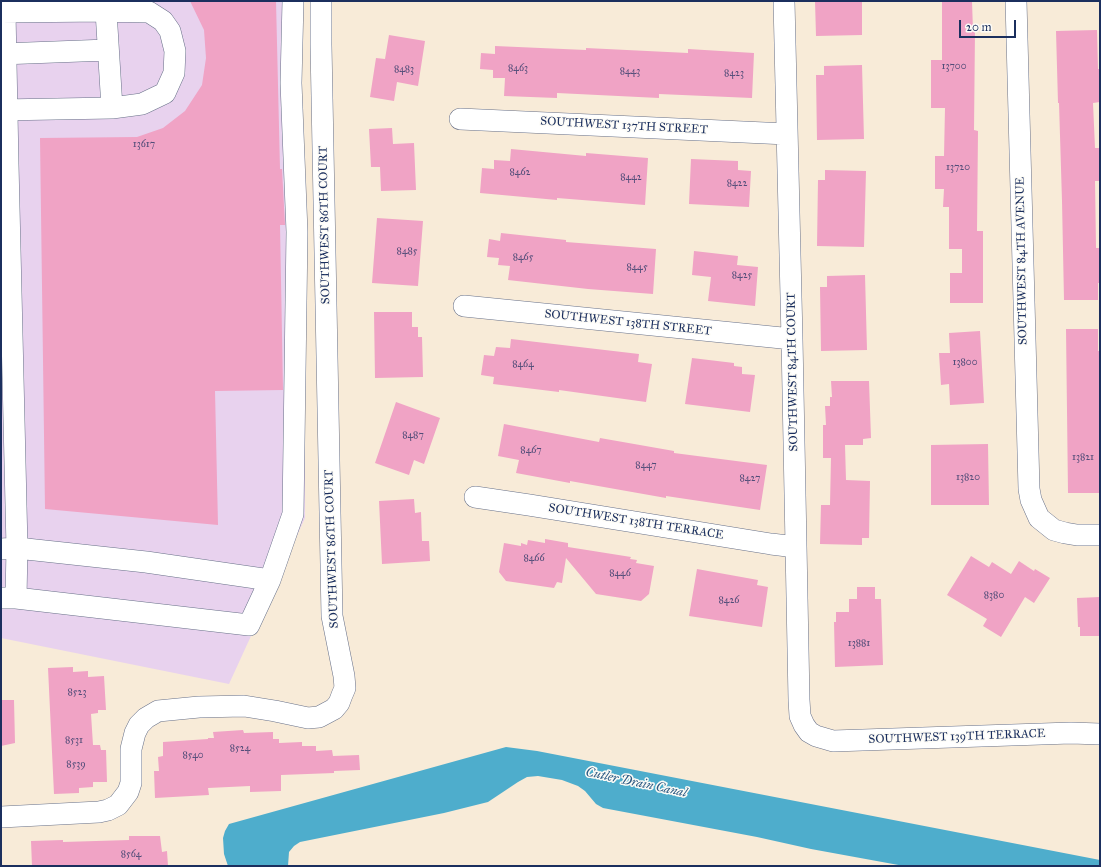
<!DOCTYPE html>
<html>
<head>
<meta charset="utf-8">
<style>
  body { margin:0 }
  #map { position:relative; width:1101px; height:867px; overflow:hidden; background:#f8ebd8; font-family:"IM FELL Great Primer",serif }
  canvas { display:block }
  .frame { position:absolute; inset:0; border:2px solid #1b2f5e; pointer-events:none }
  .scale { position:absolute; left:959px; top:20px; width:57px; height:18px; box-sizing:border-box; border:2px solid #1b2f5e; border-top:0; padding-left:5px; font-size:12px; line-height:14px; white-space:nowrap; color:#1b2f5e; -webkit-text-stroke:3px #fdfcf7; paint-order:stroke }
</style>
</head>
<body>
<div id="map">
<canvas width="1101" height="867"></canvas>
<div class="frame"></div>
<div class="scale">20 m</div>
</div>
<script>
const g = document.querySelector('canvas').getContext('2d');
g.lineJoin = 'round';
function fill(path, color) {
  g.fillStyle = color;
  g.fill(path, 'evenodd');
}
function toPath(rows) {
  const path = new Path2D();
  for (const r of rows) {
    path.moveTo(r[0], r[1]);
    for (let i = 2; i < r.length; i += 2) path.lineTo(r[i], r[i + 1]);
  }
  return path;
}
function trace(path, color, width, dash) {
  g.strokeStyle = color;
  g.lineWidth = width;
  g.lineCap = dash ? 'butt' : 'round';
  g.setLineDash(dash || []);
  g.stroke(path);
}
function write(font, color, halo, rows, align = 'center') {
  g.font = font + ' "IM FELL Great Primer",serif';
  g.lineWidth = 3;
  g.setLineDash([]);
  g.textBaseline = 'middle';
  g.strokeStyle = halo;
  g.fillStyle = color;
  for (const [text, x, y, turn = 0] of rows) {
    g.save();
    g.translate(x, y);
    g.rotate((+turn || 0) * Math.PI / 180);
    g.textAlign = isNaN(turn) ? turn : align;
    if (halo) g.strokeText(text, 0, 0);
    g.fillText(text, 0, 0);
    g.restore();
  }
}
const built = toPath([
  [1,1,299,1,305,353,305,518,229,684,1,638]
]);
const water = toPath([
  [506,747,537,751,1100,860,1100,866,904,866,811,849,757,837,603,808,596,804,585,791,578,786,562,780,538,776,527,777,518,782,488,802,444,813,300,842,294,846,289,852,288,866,228,866,224,854,223,838,225,831,229,824]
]);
const building = toPath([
  [190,1,276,1,280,169,282,169,285,225,280,225,283,390,215,391,218,525,45,509,40,138,137,137,163,128,185,111,202,85,206,58,204,30],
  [815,1,862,1,862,35,816,36],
  [942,1,972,1,973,31,975,31,974,130,978,131,977,231,983,231,983,303,950,303,950,273,962,273,962,249,949,249,949,207,943,207,944,189,935,189,935,156,944,156,945,108,931,108,931,60,942,60],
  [1097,30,1098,69,1100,69,1100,102,1093,103,1095,148,1100,148,1100,181,1095,181,1096,248,1100,248,1100,283,1098,283,1098,300,1064,300,1062,201,1059,103,1058,103,1056,31],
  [389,35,425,41,418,86,397,82,394,101,370,97,376,58,385,59],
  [495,46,586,50,586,48,688,53,688,49,754,53,752,98,659,94,659,98,557,93,557,98,504,96,505,78,493,78,493,70,480,69,481,53,495,54],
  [862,65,864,139,817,140,816,75,824,75,824,66],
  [392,128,393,144,414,143,416,190,381,191,380,167,371,167,369,129],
  [511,149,586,156,586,153,648,158,645,205,557,198,557,200,480,193,482,168,494,169,494,160,510,161],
  [691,159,738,161,738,170,751,171,749,207,689,204],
  [825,170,866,171,864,247,817,246,818,180,825,180],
  [377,218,423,221,418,286,372,283],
  [501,233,566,240,566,242,656,249,653,294,588,289,508,280,510,266,498,265,499,258,487,257,489,239,500,241],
  [694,251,738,256,737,265,758,267,755,306,708,301,711,277,692,275],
  [865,275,867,350,821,351,820,287,827,287,827,276],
  [374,312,412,312,412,327,418,327,418,337,422,337,423,377,375,378],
  [1066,329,1098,329,1098,351,1100,351,1100,385,1099,385,1100,493,1068,493],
  [980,331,984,403,950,405,949,384,941,385,939,353,950,353,949,333],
  [511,339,639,354,638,362,652,364,646,402,559,390,559,392,493,384,494,377,481,375,484,355,494,356,496,347,510,348],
  [692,358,734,363,734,366,742,367,742,374,755,375,750,412,685,404],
  [831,381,869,381,871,438,863,439,863,445,845,445,846,480,870,481,869,538,862,538,862,545,820,544,821,505,830,505,831,458,823,458,823,425,826,425,825,406,830,406,830,397,832,397],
  [396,402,440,418,424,464,414,460,409,475,375,463],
  [504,424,599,442,600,438,674,451,674,453,767,465,760,510,666,496,666,498,570,481,570,483,516,473,519,460,498,456],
  [988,444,989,505,931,505,931,445],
  [414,499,415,513,421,512,422,541,429,541,430,561,382,564,379,501],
  [545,539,568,543,568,547,631,557,630,559,637,560,636,563,654,566,649,594,641,601,596,594,566,558,562,583,557,582,554,588,506,581,499,572,504,543,521,546,521,543,527,545,528,540,545,543],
  [971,556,989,567,992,562,1011,574,1019,561,1034,571,1035,569,1050,578,1034,603,1025,597,1001,637,983,626,987,619,947,595],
  [697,569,758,580,757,585,768,587,762,627,689,616],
  [857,587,875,587,875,599,881,599,883,665,835,667,834,622,836,622,836,612,849,612,849,599,857,599],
  [1100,597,1100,636,1080,636,1080,627,1078,627,1077,598],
  [73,667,73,672,88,671,88,677,104,676,106,710,98,710,98,713,91,714,93,745,100,745,101,750,106,750,107,782,93,782,93,787,79,788,79,793,54,794,48,668],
  [1,700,14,700,15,743,1,746],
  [243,730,244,733,273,732,273,739,279,739,279,743,302,742,302,746,316,746,316,751,332,750,333,756,359,755,360,770,334,771,334,773,281,775,281,791,250,792,250,786,208,788,209,795,155,798,154,771,159,771,158,757,163,756,163,742,208,739,208,738,214,738,213,732],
  [129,836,160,836,162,852,167,851,168,866,32,866,31,841,63,840,63,842,129,840]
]);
const minor = toPath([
  [784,1,792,339,799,700,800,716,804,725,809,732,816,736,833,741,1071,733,1100,734],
  [1016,1,1029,489,1031,500,1039,518,1054,530,1065,533,1077,535,1100,535],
  [1,12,106,11,106,1],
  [1,54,108,50],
  [1,110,112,108,106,11,149,12,163,21,170,31,175,51,174,73,165,93,142,104,112,108],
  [460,119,787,134],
  [1,164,8,164,5,12,9,1],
  [8,164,17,548,16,598],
  [464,306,792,339],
  [475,497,529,505,771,544,796,547],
  [1,549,17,548,146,562,270,580,249,625,16,598,1,598],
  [270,580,293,514,297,232,291,83,293,1],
  [1,817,99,812,108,810,118,805,128,792,131,783,131,749,135,733,139,725,146,718,158,711,199,707,244,706,275,711,308,718,319,717,334,709,339,703,342,695,345,688,344,676,332,616,321,45,321,1]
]);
const numberNames = [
  ["13700",954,67],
  ["8463",518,69],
  ["8483",404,70],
  ["8443",630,72],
  ["8423",734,74],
  ["13617",144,145],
  ["13720",958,168],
  ["8462",520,173],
  ["8442",631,178],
  ["8422",737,184],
  ["8485",407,252],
  ["8465",523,258],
  ["8445",637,268],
  ["8425",742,276],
  ["13800",965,363],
  ["8464",523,365],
  ["8487",413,436],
  ["8467",531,451],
  ["13821",1083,458],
  ["8447",646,466],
  ["13820",968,478],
  ["8427",750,479],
  ["8466",534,559],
  ["8446",620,574],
  ["8380",994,596],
  ["8426",729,601],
  ["13881",859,644],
  ["8523",77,693],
  ["8531",74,741],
  ["8524",240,749],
  ["8540",193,756],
  ["8539",76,765],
  ["8564",131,855]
];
const streetNames = [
  ["SOUTHWEST 137TH STREET",624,126,3],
  ["SOUTHWEST 86TH COURT",325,225,-91],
  ["SOUTHWEST 84TH AVENUE",1022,261,-91],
  ["SOUTHWEST 138TH STREET",628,323,6],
  ["SOUTHWEST 84TH COURT",793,372,-91],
  ["SOUTHWEST 138TH TERRACE",636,522,9],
  ["SOUTHWEST 86TH COURT",332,549,-92],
  ["SOUTHWEST 139TH TERRACE",957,737,-2]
];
const waterNames = [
  ["Cutler Drain Canal",636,783,12]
];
fill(built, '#e8d2ee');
fill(water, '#4eadcc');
fill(building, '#f0a3c5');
trace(minor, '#687189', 22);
trace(minor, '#fff', 21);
write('10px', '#504c78', null, numberNames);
write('12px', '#1b2f5e', '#fdfcf7', streetNames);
write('italic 13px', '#2d5b84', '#fdfcf7', waterNames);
</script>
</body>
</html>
